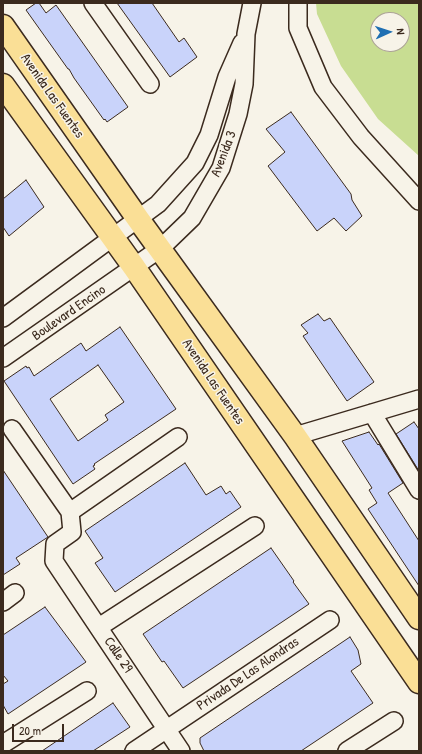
<!DOCTYPE html>
<html>
<head>
<meta charset="utf-8">
<style>
  body { margin:0 }
  #map { position:relative; width:422px; height:754px; overflow:hidden; background:#f7f3e8; font-family:"Patrick Hand",sans-serif }
  canvas { display:block }
  .frame { position:absolute; inset:0; border:4px solid #3b2a1e; pointer-events:none }
  .north { position:absolute; left:370px; top:12px; width:40px; height:40px; box-sizing:border-box; background:#f7f3e8; border:1px solid #aca397; border-radius:50%; rotate:87deg; font-size:11px; font-weight:700; line-height:16px; text-align:center; color:#3b2a1e }
  .north::after { content:''; display:block; margin:auto; width:14px; height:18px; background:#1f6fb2; clip-path:polygon(50% 0,100% 100%,50% 72%,0 100%) }
  .scale { position:absolute; left:12px; top:724px; width:52px; height:18px; box-sizing:border-box; border:2px solid #3b2a1e; border-top:0; padding-left:5px; font-size:12px; line-height:14px; white-space:nowrap; color:#3b2a1e; -webkit-text-stroke:3px #f7f3e8; paint-order:stroke }
</style>
</head>
<body>
<div id="map">
<canvas width="422" height="754"></canvas>
<div class="frame"></div>
<div class="north">N</div>
<div class="scale">20 m</div>
</div>
<script>
const g = document.querySelector('canvas').getContext('2d');
g.lineJoin = 'round';
function fill(path, color) {
  g.fillStyle = color;
  g.fill(path, 'evenodd');
}
function toPath(rows) {
  const path = new Path2D();
  for (const r of rows) {
    path.moveTo(r[0], r[1]);
    for (let i = 2; i < r.length; i += 2) path.lineTo(r[i], r[i + 1]);
  }
  return path;
}
function trace(path, color, width, dash) {
  g.strokeStyle = color;
  g.lineWidth = width;
  g.lineCap = dash ? 'butt' : 'round';
  g.setLineDash(dash || []);
  g.stroke(path);
}
function write(font, color, halo, rows, align = 'center') {
  g.font = font + ' "Patrick Hand",sans-serif';
  g.lineWidth = 3;
  g.setLineDash([]);
  g.textBaseline = 'middle';
  g.strokeStyle = halo;
  g.fillStyle = color;
  for (const [text, x, y, turn = 0] of rows) {
    g.save();
    g.translate(x, y);
    g.rotate((+turn || 0) * Math.PI / 180);
    g.textAlign = isNaN(turn) ? turn : align;
    if (halo) g.strokeText(text, 0, 0);
    g.fillText(text, 0, 0);
    g.restore();
  }
}
const green = toPath([
  [316,3,419,3,419,156,378,119,341,66,317,14],
  [378,20,402,20,402,44,378,44]
]);
const building = toPath([
  [36,3,39,3,46,13,56,5,128,107,107,122,105,119,104,120,74,78,69,69,68,69,26,10,36,3],
  [117,3,152,3,179,42,184,38,197,57,170,77,117,3],
  [291,112,351,194,352,200,362,216,346,231,334,218,317,231,268,166,285,152,266,129,291,112],
  [26,180,44,207,9,236,3,227,3,199,26,180],
  [318,314,324,321,330,318,374,382,347,401,303,336,308,333,301,325,318,314],
  [120,327,176,409,94,464,95,465,93,466,95,469,73,484,4,381,26,366,27,368,29,367,34,376,81,343,86,351,120,327],
  [98,365,124,402,105,415,108,420,78,441,50,399,98,365],
  [414,422,419,429,419,471,396,434,414,422],
  [369,432,378,445,379,444,403,483,388,493,419,541,419,586,368,509,377,503,369,490,372,488,342,441,369,432],
  [185,463,206,495,221,486,226,494,230,491,241,507,115,592,95,563,103,558,85,531,185,463],
  [3,470,48,537,16,558,20,564,3,575,3,470],
  [271,548,294,581,293,582,309,604,183,688,164,661,162,662,143,634,271,548],
  [45,607,86,662,8,714,3,705,3,684,8,681,3,675,3,635,45,607],
  [350,637,358,650,361,664,351,671,373,703,301,751,204,751,200,743,200,738,350,637],
  [113,703,130,727,93,751,42,751,113,703]
]);
const minor = toPath([
  [93,3,150,84],
  [298,3,298,28,323,87,361,137,419,201],
  [3,318,158,204,195,163,209,135,227,77,242,43],
  [3,358,161,248,192,218,221,168,238,114,244,84,246,34,252,3],
  [372,413,419,490],
  [12,429,70,512,72,532,55,544,54,561,181,751],
  [295,436,419,399],
  [70,512,178,437],
  [3,602,15,593],
  [99,627,255,526],
  [3,744,87,691],
  [134,751,330,620],
  [347,751,394,721]
]);
const major = toPath([
  [3,26,138,219,295,436,419,618],
  [3,85,134,267,419,682]
]);
const streetNames = [
  ["Avenida Las Fuentes",52,96,55],
  ["Avenida 3",224,154,-69],
  ["Boulevard Encino",69,313,-35],
  ["Avenida Las Fuentes",213,382,56],
  ["Calle 29",118,655,56],
  ["Privada De Las Alondras",248,674,-34]
];
fill(green, '#c8dd92');
fill(building, '#c9d3fa');
trace(building, '#3b2a1e', 1);
trace(minor, '#3b2a1e', 20);
trace(major, '#3b2a1e', 25);
trace(minor, '#f7f3e8', 17);
trace(major, '#fadf96', 22);
write('14px', '#3b2a1e', '#f7f3e8', streetNames);
</script>
</body>
</html>
